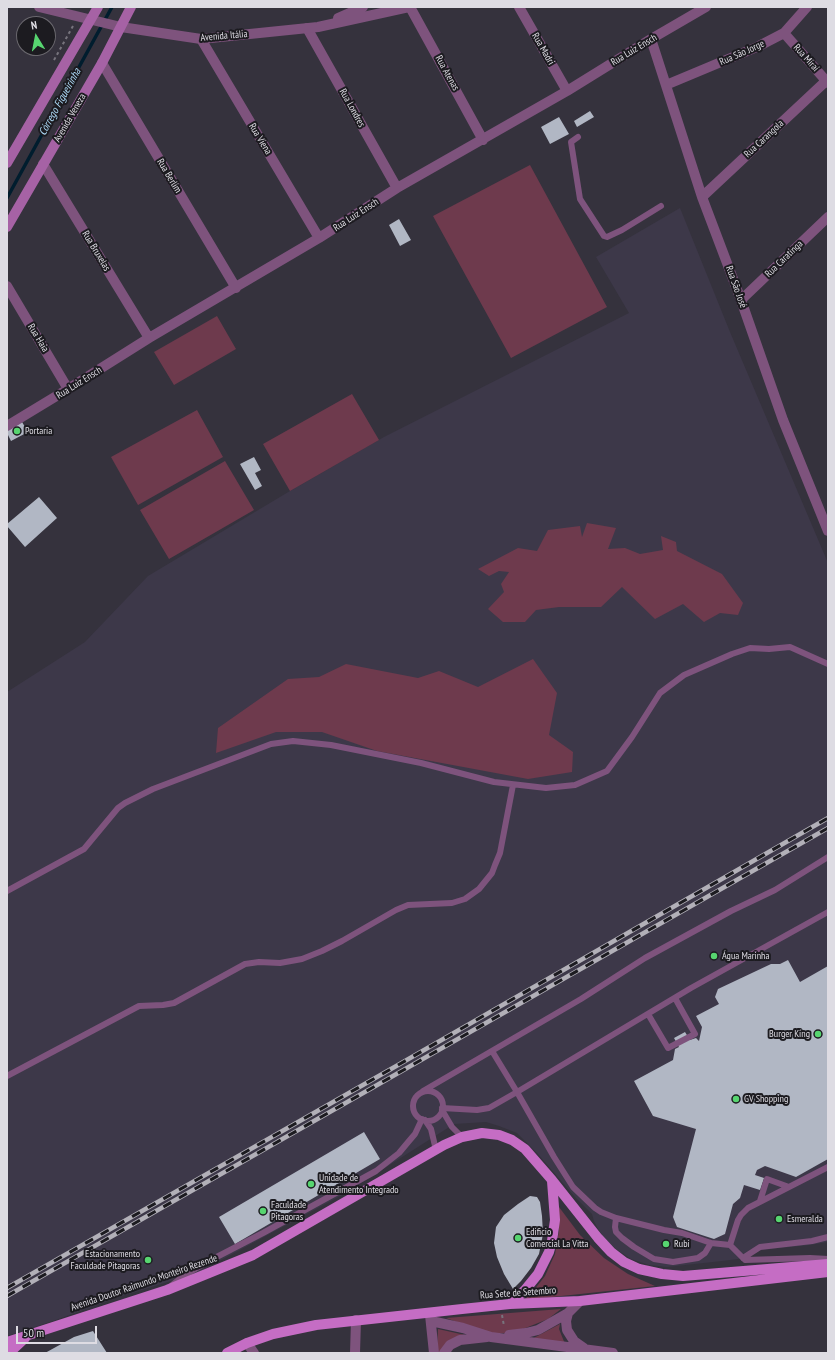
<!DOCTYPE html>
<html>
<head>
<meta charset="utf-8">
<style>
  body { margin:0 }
  #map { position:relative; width:835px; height:1360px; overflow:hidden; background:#35323d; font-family:"PT Sans Narrow",sans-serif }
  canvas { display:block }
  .frame { position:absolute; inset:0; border:8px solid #dedce3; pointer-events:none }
  .north { position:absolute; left:16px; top:16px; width:40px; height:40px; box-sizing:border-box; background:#1c1b20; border:1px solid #6a686e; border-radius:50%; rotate:350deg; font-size:11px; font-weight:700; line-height:16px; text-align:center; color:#dedce3 }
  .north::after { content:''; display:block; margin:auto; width:14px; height:18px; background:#57d570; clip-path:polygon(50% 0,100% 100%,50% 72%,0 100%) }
  .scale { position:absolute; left:16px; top:1326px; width:81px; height:18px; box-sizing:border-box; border:2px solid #dedce3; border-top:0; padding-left:5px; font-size:12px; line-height:14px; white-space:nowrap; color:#dedce3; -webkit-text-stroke:3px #1c1b20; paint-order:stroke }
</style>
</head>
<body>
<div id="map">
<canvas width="835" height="1360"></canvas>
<div class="frame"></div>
<div class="north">N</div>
<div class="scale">50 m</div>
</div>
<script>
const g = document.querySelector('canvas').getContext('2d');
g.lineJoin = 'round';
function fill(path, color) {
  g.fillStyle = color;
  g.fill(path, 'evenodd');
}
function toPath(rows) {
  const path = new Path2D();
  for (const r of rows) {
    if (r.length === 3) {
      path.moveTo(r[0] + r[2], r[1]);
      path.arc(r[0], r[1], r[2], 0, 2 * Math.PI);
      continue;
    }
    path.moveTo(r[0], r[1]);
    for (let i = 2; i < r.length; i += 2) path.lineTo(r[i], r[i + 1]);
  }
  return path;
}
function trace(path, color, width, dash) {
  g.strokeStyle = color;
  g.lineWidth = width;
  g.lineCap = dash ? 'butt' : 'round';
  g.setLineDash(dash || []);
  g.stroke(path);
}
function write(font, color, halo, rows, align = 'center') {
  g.font = font + ' "PT Sans Narrow",sans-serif';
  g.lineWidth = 4;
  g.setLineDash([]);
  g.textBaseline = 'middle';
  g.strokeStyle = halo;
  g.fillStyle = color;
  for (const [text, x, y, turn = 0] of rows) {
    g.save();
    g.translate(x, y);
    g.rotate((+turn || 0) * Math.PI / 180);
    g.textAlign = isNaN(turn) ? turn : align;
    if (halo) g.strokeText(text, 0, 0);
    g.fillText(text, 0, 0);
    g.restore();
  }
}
const built = toPath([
  [680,208,730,332,828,563,828,1242,810,1245,761,1250,746,1258,722,1261,667,1267,649,1265,631,1259,616,1249,605,1239,598,1229,594,1221,592,1214,575,1197,537,1153,517,1133,499,1126,486,1122,454,1124,344,1194,197,1273,119,1297,53,1321,7,1336,7,692,85,642,148,576,290,491,384,437,629,313,596,257],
  [588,953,531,992,383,1071]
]);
const green = toPath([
  [530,165,607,307,511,358,433,216],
  [217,316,236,349,174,385,154,352],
  [352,394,379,440,290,491,263,444],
  [197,410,223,457,138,505,111,457],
  [225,461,254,510,169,559,140,510],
  [587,523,616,528,608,549,625,548,640,554,663,550,661,536,676,542,677,551,722,574,743,603,738,615,720,613,704,622,683,604,655,619,622,587,601,607,559,607,536,610,525,622,503,622,488,609,504,592,501,584,509,572,499,571,489,576,478,569,518,548,537,551,548,530,580,526,582,537],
  [533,659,557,693,549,735,573,752,572,772,528,779,377,751,322,732,276,732,216,753,218,728,288,679,319,677,346,664,418,678,439,671,478,687],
  [559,1207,580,1235,604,1258,628,1274,655,1286,524,1300,530,1295,545,1276,555,1254,559,1231],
  [561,1309,548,1319,523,1329,504,1333,490,1334,446,1318],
  [560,1324,559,1329,565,1344,530,1340],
  [438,1329,465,1335,439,1353,437,1353]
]);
const stream = toPath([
  [7,198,112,7]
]);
const building = toPath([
  [590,111,594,117,577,127,574,121],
  [559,117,569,134,550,144,541,127],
  [399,219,411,240,400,246,389,225],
  [22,422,28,432,11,441,7,433,7,431],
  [254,457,261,470,255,473,262,486,255,490,240,464],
  [39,497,57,518,25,547,7,526,7,524],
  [788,960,800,982,828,966,828,1159,796,1177,765,1166,757,1170,755,1175,764,1178,760,1190,744,1185,740,1198,733,1204,725,1234,714,1239,677,1227,673,1217,696,1129,653,1116,634,1081,673,1060,675,1049,679,1047,674,1038,685,1032,690,1040,696,1038,699,1041,702,1027,696,1016,719,1004,715,997,718,989,771,964,780,964],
  [364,1132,380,1159,235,1244,219,1217],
  [530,1196,537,1197,540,1202,542,1216,543,1234,539,1254,531,1268,521,1281,513,1289,504,1274,497,1257,494,1243,496,1227,504,1215,518,1204],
  [93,1331,107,1353,45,1353,74,1337]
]);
const path = toPath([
  [54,60,73,26],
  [502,1315,504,1326]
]);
const service = toPath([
  [578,137,571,142,580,199,604,236,607,237,622,230,661,206],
  [7,891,84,849,118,808,125,803,153,789,271,744,293,741,331,745,421,763,494,782,546,788,575,785,607,771,632,737,660,693,684,675,732,654,750,648,769,649,790,647,828,664],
  [828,912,691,988,517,1092,554,1157,573,1187,595,1208,601,1212,616,1218,664,1230,682,1233,711,1243,730,1245,738,1220,741,1215,748,1208,828,1167],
  [648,1014,668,1048,695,1034,675,998],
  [7,1076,139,1006,163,1005,174,1003,245,964,259,962,280,963,302,959,322,951,342,941,396,910,408,905,452,903,465,899,479,889,492,873,495,865,500,853,513,785],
  [423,1091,581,999,645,958,731,911,775,890,828,857],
  [428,1106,15],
  [442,1108,477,1110,489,1108,517,1092,492,1051],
  [442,1110,452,1127,462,1137],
  [425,1120,431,1129,436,1150],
  [760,1201,767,1179,789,1187],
  [616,1218,615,1227,616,1232,622,1238,634,1247,654,1259,673,1262,698,1258,705,1253,711,1243],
  [730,1245,745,1260,810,1258,828,1259],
  [743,1258,760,1247,812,1241,828,1237],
  [172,1285,182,1277,207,1262,263,1233,376,1171,399,1153,409,1141,415,1134,422,1119]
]);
const minor = toPath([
  [410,7,483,140],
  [519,7,567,91],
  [307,28,397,188],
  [784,33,828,83],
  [201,39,319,238],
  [651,39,702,197,741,300,783,420,828,531],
  [102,63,236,288],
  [666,85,757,47,784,33,807,7],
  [43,164,149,338],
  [702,197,826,81],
  [7,286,68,389],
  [741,300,828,217],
  [7,426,68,389,149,338,319,238,397,188,567,91,651,39,706,7],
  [568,1313,566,1321,567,1330,574,1341,584,1348],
  [430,1315,434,1353],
  [431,1321,463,1328,491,1337,613,1353],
  [509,1335,526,1333,538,1330,568,1313,580,1301],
  [247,1343,254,1353],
  [355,1353,356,1320],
  [444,1353,450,1345,460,1340,487,1337]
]);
const tertiary = toPath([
  [39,7,121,27,201,39,318,27,409,7],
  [338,18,363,7]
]);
const secondary = toPath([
  [7,163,98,7],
  [7,227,102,63,131,7]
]);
const primary = toPath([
  [510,1304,525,1290,538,1274,549,1252,552,1241,555,1220,552,1181],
  [7,1342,167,1290,253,1255,444,1145,462,1137,482,1133,499,1135,512,1140,525,1149,552,1180,598,1238,611,1252,624,1262,639,1269,662,1274,683,1276,828,1264],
  [9,1353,25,1338],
  [227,1353,247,1343,273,1334,316,1325,462,1309,510,1304,580,1301,828,1272]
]);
const rail = toPath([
  [7,1288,398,1065,828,818],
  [7,1296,828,828]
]);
const markers = [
  [17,431,4,"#57d570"],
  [714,956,4,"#57d570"],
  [818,1034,4,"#57d570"],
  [736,1099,4,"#57d570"],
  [311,1184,4,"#57d570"],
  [263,1211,4,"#57d570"],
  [779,1219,4,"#57d570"],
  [518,1238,4,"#57d570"],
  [666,1244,4,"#57d570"],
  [148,1260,4,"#57d570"]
];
const streetNames = [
  ["Avenida Itália",224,36,-5],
  ["Rua Madri",543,49,60],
  ["Rua Luiz Ensch",634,50,-31],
  ["Rua São Jorge",742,53,-24],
  ["Rua Miraí",806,58,48],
  ["Rua Atenas",447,73,61],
  ["Rua Londres",352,108,61],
  ["Avenida Veneza",70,118,-60],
  ["Rua Viena",260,139,59],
  ["Rua Carangola",764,139,-43],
  ["Rua Berlim",169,176,59],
  ["Rua Luiz Ensch",356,215,-33],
  ["Rua Bruxelas",96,251,59],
  ["Rua Caratinga",784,259,-44],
  ["Rua São José",736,287,70],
  ["Rua Haia",38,338,59],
  ["Rua Luiz Ensch",79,383,-32],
  ["Avenida Doutor Raimundo Monteiro Rezende",144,1283,-19],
  ["Rua Sete de Setembro",518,1293,-4]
];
const poiNames = [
  ["Portaria",25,431],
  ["Água Marinha",722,956],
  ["Burger King",810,1034,"right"],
  ["GV Shopping",744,1099],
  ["Unidade de",319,1178],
  ["Atendimento Integrado",319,1190],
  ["Faculdade",271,1205],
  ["Pitagoras",271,1217],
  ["Esmeralda",787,1219],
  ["Edificio",526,1232],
  ["Comercial La Vitta",526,1244],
  ["Rubi",674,1244],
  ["Estacionamento",140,1254,"right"],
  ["Faculdade Pitagoras",140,1266,"right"]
];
const waterNames = [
  ["Córrego Figueirinha",60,102,-61]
];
fill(built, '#3d3849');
fill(green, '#6e3a4d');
trace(stream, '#001d2e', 3.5);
fill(building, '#b1b7c4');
trace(path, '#77747d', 2, [3, 3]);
trace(service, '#7e537d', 6);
trace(minor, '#7e537d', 10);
trace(tertiary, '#7e537d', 10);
trace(secondary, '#a662a5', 10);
trace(primary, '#c56dc4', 10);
trace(rail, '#b2b0b8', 4.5);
trace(rail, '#1c1b20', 3, [9]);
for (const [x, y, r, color] of markers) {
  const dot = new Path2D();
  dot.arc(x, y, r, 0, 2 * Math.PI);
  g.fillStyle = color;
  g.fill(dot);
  trace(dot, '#1c1b20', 1.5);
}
write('10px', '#dedce3', '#1c1b20', streetNames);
write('10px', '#dedce3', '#1c1b20', poiNames, 'left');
write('italic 11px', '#acd9f6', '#1c1b20', waterNames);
</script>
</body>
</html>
